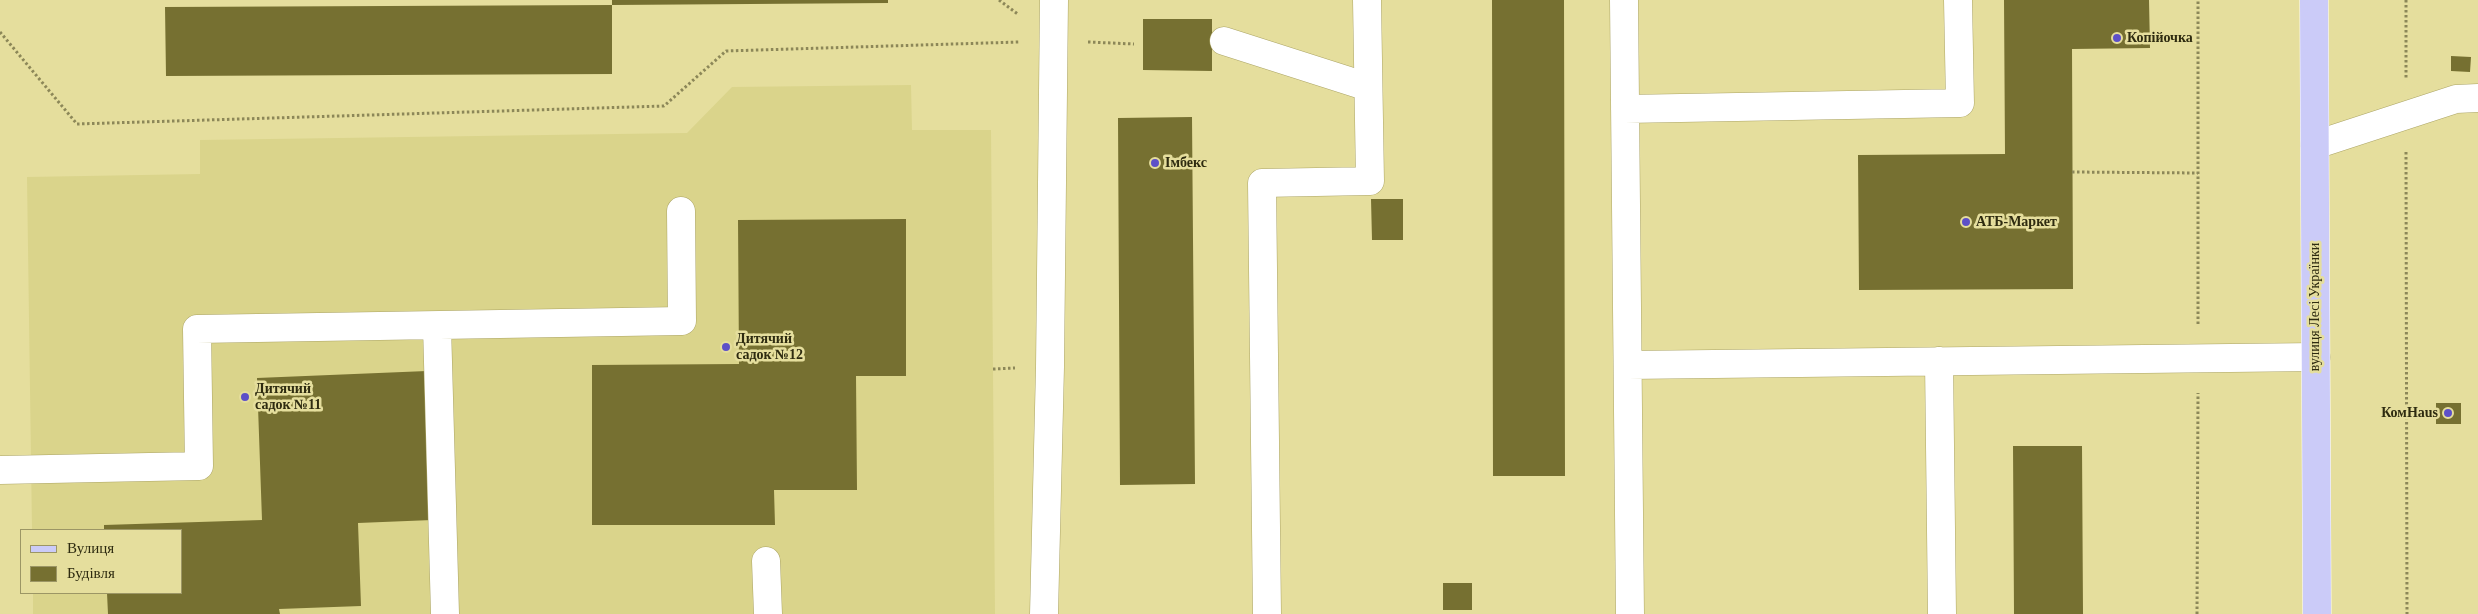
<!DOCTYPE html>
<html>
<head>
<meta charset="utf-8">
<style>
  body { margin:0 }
  #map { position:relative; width:2478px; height:614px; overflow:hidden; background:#e5de9d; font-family:"Times New Roman",serif }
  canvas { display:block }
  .legend { position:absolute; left:20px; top:529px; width:162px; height:65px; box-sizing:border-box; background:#e5de9d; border:1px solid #9c9665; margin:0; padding:6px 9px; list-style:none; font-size:15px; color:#2e2b10 }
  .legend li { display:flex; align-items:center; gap:10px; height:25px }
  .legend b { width:25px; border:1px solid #9c9665 }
</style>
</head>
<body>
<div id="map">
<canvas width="2478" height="614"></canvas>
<ul class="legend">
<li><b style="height:6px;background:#cbcbf8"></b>Вулиця</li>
<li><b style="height:14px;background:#767031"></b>Будівля</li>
</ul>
</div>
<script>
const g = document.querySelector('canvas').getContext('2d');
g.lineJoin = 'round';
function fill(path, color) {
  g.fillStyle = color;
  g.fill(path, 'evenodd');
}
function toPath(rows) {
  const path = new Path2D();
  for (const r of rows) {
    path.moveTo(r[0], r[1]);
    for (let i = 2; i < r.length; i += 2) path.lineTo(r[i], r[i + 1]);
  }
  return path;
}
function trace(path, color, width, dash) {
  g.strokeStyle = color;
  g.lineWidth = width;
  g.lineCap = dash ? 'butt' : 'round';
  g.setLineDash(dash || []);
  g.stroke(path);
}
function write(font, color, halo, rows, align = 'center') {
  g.font = font + ' "Times New Roman",serif';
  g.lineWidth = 5;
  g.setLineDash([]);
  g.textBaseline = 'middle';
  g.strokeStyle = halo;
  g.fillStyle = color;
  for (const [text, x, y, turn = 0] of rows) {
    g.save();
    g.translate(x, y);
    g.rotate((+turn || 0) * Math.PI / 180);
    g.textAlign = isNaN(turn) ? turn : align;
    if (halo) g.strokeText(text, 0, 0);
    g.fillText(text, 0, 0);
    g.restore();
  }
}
const built = toPath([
  [911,85,912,130,991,130,995,614,33,614,33,593,181,593,181,530,32,530,27,177,200,174,200,140,687,133,732,87]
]);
const building = toPath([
  [612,0,888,0,888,3,612,5,612,74,166,76,165,7,612,5],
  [1492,0,1564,0,1565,476,1493,476],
  [2004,0,2149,0,2150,48,2072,49,2073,289,1859,290,1858,155,2005,154],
  [1143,19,1212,19,1212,71,1143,70],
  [2451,56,2471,57,2470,72,2451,71],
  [1192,117,1195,484,1120,485,1118,118],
  [1371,199,1403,199,1403,240,1372,240],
  [906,219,906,376,856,376,857,490,774,490,775,525,592,525,592,365,739,364,738,220],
  [427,371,432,520,358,523,361,606,279,609,280,614,108,614,107,593,181,593,181,530,104,530,104,525,262,520,257,378],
  [2436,403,2461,403,2461,424,2436,424],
  [2013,446,2082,446,2083,614,2014,614],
  [1443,583,1472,583,1472,610,1443,610]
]);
const path = toPath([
  [999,0,1019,15],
  [2406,0,2406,78],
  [0,32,77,124,664,106,726,51,1019,42],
  [1088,42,1134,44],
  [2406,152,2407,614],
  [2072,172,2198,173],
  [2198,324,2198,0],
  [993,369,1015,368],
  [2197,614,2198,393]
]);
const minor = toPath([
  [1624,0,1630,614],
  [1224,41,1368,87],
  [1625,109,1960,103,1958,0],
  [2315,145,2456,99,2478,98],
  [437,326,445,614],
  [1939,361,1942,614],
  [1628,365,2316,357],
  [0,470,199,466,197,329,682,321,681,211],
  [766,561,768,614],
  [1044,614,1050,367,1054,0],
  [1267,614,1262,183,1370,181,1367,0]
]);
const major = toPath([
  [2314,0,2317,614]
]);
const markers = [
  [2117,38,5,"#5d50c8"],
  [1155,163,5,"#5d50c8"],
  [1966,222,5,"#5d50c8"],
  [726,347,5,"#5d50c8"],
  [245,397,5,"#5d50c8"],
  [2448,413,5,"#5d50c8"]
];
const poiNames = [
  ["Копійочка",2127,38],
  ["Імбекс",1165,163],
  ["АТБ-Маркет",1976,222],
  ["Дитячий",736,339],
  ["садок №12",736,355],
  ["Дитячий",255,389],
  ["садок №11",255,405],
  ["КомHaus",2438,413,"right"]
];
const streetNames = [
  ["вулиця Лесі Українки",2315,307,-90]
];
fill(built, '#dad48b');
fill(building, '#767031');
trace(minor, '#aca566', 29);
trace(major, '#fff', 29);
trace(path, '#8c8758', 3, [2.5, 2.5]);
trace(minor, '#fff', 28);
trace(major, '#cbcbf8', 28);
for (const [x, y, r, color] of markers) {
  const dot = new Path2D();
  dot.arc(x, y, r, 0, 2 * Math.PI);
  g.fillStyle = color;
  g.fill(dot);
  trace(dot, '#e5de9d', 2);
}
write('bold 14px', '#2e2b10', '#e5de9d', poiNames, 'left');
write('14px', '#2e2b10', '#e5de9d', streetNames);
</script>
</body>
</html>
